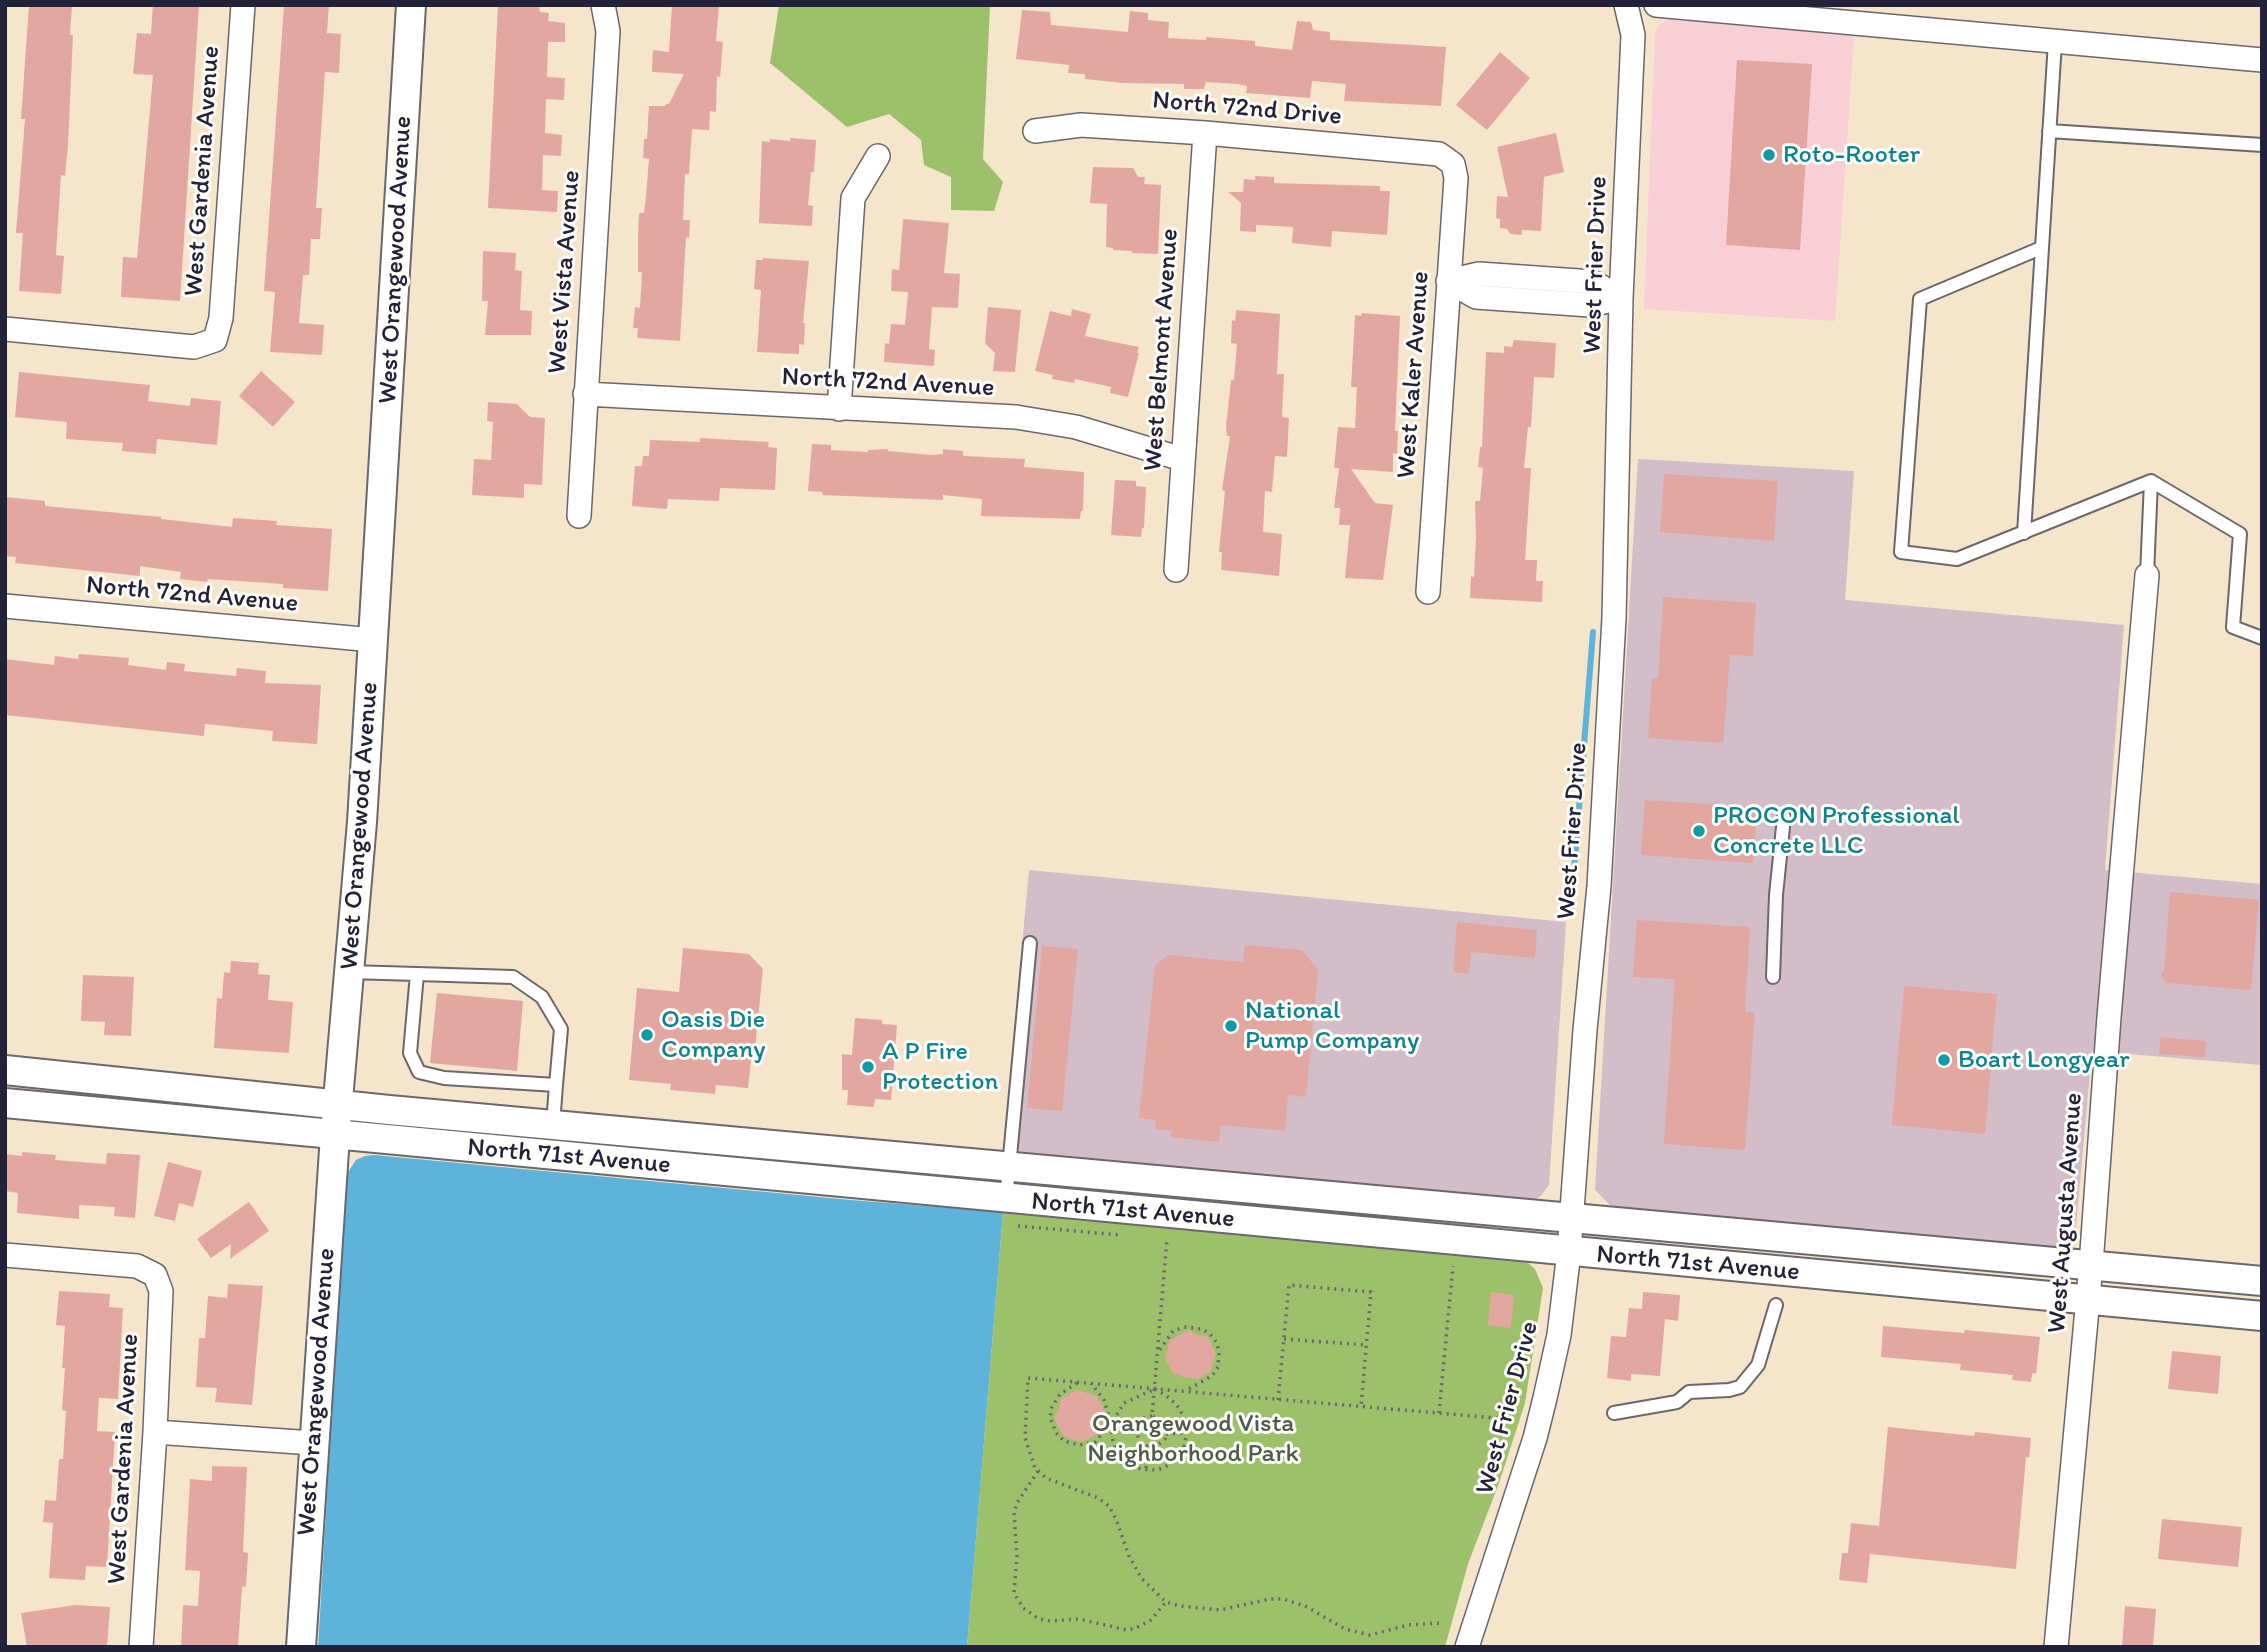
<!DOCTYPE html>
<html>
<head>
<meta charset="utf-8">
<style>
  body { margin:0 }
  #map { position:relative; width:2267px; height:1652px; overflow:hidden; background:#f4e5cb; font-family:Itim,sans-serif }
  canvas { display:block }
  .frame { position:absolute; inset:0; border:7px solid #22223b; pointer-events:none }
</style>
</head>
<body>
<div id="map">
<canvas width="2267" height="1652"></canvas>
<div class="frame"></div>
</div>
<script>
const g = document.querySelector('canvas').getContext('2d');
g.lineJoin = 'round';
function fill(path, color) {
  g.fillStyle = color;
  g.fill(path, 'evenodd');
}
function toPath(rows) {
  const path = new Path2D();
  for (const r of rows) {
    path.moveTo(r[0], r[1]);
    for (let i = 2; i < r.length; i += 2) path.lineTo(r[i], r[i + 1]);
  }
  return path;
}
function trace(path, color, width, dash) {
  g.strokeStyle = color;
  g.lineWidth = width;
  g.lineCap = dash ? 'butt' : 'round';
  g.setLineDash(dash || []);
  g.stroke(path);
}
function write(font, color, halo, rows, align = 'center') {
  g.font = font + ' Itim,sans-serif';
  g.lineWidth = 6;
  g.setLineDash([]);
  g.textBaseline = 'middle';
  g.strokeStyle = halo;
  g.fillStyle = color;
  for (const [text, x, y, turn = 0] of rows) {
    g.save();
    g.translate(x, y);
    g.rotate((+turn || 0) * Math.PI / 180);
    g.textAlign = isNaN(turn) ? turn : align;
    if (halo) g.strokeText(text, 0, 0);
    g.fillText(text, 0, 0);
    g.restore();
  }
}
const built = toPath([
  [1678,18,1854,36,1835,321,1644,309,1655,34,1659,25,1668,19]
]);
const industrial = toPath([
  [1638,459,1854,471,1845,600,2124,625,2105,870,2262,884,2262,1065,2092,1051,2076,1225,2073,1239,2068,1245,2057,1250,1613,1208,1595,1190],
  [1029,870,1566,922,1549,1185,1541,1196,1534,1200,1003,1152]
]);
const green = toPath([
  [779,5,990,5,983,159,1003,182,994,211,951,210,951,177,924,165,921,140,889,114,847,127,770,63],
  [1003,1212,1516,1260,1528,1263,1535,1269,1543,1288,1525,1403,1499,1483,1468,1564,1445,1647,967,1647]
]);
const water = toPath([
  [374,1155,851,1200,1003,1212,967,1647,318,1647,346,1175,356,1160,365,1156]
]);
const stream = toPath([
  [1571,909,1593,632]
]);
const building = toPath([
  [29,5,72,5,70,35,73,35,68,145,65,176,61,175,56,255,64,256,61,294,19,291,23,233,16,233,25,119,21,119],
  [153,5,199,5,180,301,121,297,123,257,137,258,153,75,133,74,137,33,151,34],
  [284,5,329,5,327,33,341,34,339,73,325,72,316,208,322,208,320,239,311,239,309,275,303,275,299,323,324,325,322,355,270,352,275,292,264,291],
  [498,5,539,5,540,12,549,13,548,21,565,23,565,42,548,42,547,77,565,78,564,100,546,99,545,133,562,135,561,156,543,155,542,190,558,191,557,212,488,208],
  [672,5,719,5,716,41,723,42,720,77,717,76,716,112,710,111,709,130,692,129,689,174,685,174,683,220,690,220,689,238,686,237,680,341,637,338,638,328,633,328,635,307,640,308,642,272,638,272,638,234,639,213,644,213,646,196,649,159,643,158,644,139,647,139,649,106,665,106,666,104,669,104,684,74,652,72,653,50,669,52],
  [1022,10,1050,12,1051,25,1128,32,1130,11,1148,13,1148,20,1169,22,1168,38,1206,40,1206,37,1255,41,1255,46,1292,50,1297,21,1311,22,1313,30,1330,32,1330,40,1446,47,1441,106,1344,101,1346,84,1312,81,1310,98,1246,93,1247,86,1238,84,1206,82,1204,89,1184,89,1184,84,1123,83,1085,79,1085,74,1068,73,1069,65,1016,59],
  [1500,52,1530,78,1487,130,1456,105],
  [1737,60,1812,64,1800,250,1726,245],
  [1556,133,1564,172,1544,177,1541,231,1522,230,1522,235,1510,234,1507,229,1500,228,1500,219,1496,218,1497,196,1508,197,1497,147],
  [790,138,816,140,814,172,811,172,808,205,813,206,812,226,759,223,762,141,770,142,770,139,790,141],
  [1093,167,1133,168,1138,177,1145,177,1144,184,1161,185,1158,254,1132,253,1132,251,1113,250,1113,248,1106,247,1107,204,1090,203],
  [1255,176,1274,177,1274,183,1380,186,1380,191,1390,191,1387,235,1332,231,1331,247,1292,243,1293,227,1256,225,1256,232,1240,231,1241,203,1228,192,1243,192,1244,179,1255,180],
  [903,219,949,223,944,273,960,274,958,308,932,307,929,349,935,350,934,366,884,362,885,343,889,344,891,324,905,325,908,292,891,291,892,269,899,270],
  [483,251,516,253,515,270,522,271,520,310,532,311,531,335,485,335,488,301,482,301],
  [763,258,809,261,803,323,805,323,804,345,799,344,799,354,757,352,761,290,754,289,756,260,763,260],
  [988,307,1021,310,1015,372,993,371,995,353,985,343],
  [1072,309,1091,314,1085,336,1139,347,1137,353,1139,353,1128,397,1110,393,1111,387,1075,379,1074,383,1052,379,1053,375,1035,371,1050,311,1071,316],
  [1236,310,1280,314,1277,374,1284,374,1282,417,1289,418,1287,457,1275,456,1272,492,1265,491,1263,532,1282,534,1279,576,1221,570,1222,552,1219,552,1225,491,1222,490,1230,436,1227,436,1226,427,1231,380,1234,380,1237,344,1231,343,1232,320,1235,321],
  [1362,313,1400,316,1395,431,1398,431,1397,454,1393,453,1393,472,1351,469,1375,503,1393,505,1383,580,1345,578,1350,525,1339,525,1340,508,1334,508,1339,468,1334,468,1338,427,1355,428,1357,387,1351,387,1353,353,1355,315,1361,316],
  [1514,340,1556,343,1554,378,1534,377,1531,427,1528,427,1524,468,1531,468,1525,560,1537,560,1536,581,1543,581,1542,602,1470,598,1471,576,1474,577,1476,537,1475,501,1480,501,1483,468,1478,467,1480,447,1482,447,1486,352,1504,353,1504,346,1512,347],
  [261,371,295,402,273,427,239,396],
  [19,372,150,385,148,401,190,406,191,398,221,401,217,445,157,439,156,454,122,451,123,443,66,439,67,422,15,417],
  [488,402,517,404,530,417,545,418,542,485,524,484,524,498,472,495,474,459,491,460,493,422,487,421],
  [700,438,769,442,768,447,777,448,775,490,720,488,719,501,668,499,667,509,632,506,635,466,642,466,643,456,649,456,650,440,700,442],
  [812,444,831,445,831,450,868,452,868,450,888,449,888,451,932,455,943,454,943,449,963,451,963,456,1025,459,1024,467,1084,472,1083,511,1081,511,1080,519,981,516,982,499,943,495,943,500,822,495,823,492,808,491],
  [1664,474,1778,481,1774,541,1660,532],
  [1115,480,1136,481,1136,486,1146,487,1144,528,1142,528,1141,537,1111,535],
  [5,497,45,501,45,506,161,517,161,519,232,527,233,518,277,521,276,525,332,529,328,591,283,588,283,584,208,579,207,582,180,579,181,572,140,566,140,576,15,563,16,557,5,556],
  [1663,597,1756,603,1753,656,1730,655,1723,743,1648,738,1652,678,1658,679],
  [79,654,129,658,128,665,166,670,167,662,185,664,184,671,236,676,237,668,266,671,265,683,321,685,317,744,272,741,273,731,205,724,204,736,5,715,5,659,54,665,55,656,78,659],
  [1645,800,1757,807,1753,863,1641,855],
  [2170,892,2259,900,2251,990,2166,983,2161,975,2164,971],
  [1637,920,1750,927,1745,1012,1755,1013,1745,1150,1664,1144,1675,979,1633,977],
  [1457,922,1537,930,1535,958,1471,952,1469,974,1453,972],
  [1245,945,1302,950,1318,970,1306,1097,1288,1095,1285,1131,1221,1125,1219,1142,1171,1137,1171,1131,1155,1129,1156,1120,1139,1118,1155,965,1168,955,1243,962],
  [1042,946,1078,949,1062,1111,1027,1108],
  [683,948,749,954,763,969,754,1059,751,1060,748,1088,716,1085,715,1094,670,1090,671,1084,629,1080,637,988,679,992],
  [231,961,259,963,258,974,270,975,268,1000,293,1002,289,1053,214,1048,217,998,222,999,224,972,230,973],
  [83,975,134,977,131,1036,104,1035,105,1022,81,1021],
  [1904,986,1997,994,1985,1134,1892,1125],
  [437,993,523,1001,517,1071,430,1063],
  [855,1018,882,1020,882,1024,897,1025,891,1100,875,1099,874,1107,847,1105,848,1090,842,1090,842,1054,852,1055],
  [2161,1037,2206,1041,2205,1057,2159,1054],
  [22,1152,56,1155,55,1160,106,1164,107,1153,140,1155,135,1218,114,1216,115,1207,79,1205,79,1219,17,1213,18,1193,5,1191,5,1154,22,1156],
  [168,1162,202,1171,193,1207,179,1203,175,1221,154,1216],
  [249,1202,269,1231,230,1259,231,1244,211,1258,197,1239],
  [228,1284,263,1286,252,1405,215,1402,217,1388,196,1387,199,1338,205,1338,208,1296,227,1298],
  [59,1291,110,1294,109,1307,123,1308,118,1399,99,1398,97,1431,115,1432,107,1567,86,1566,85,1580,49,1578,53,1523,43,1522,45,1500,56,1501,59,1459,63,1459,66,1411,62,1410,65,1368,62,1368,65,1326,56,1325],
  [1491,1292,1514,1295,1511,1328,1488,1325],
  [1643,1292,1680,1295,1678,1321,1665,1319,1660,1376,1631,1374,1631,1381,1607,1378,1611,1336,1626,1337,1629,1308,1642,1309],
  [1883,1326,1964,1333,1965,1330,2040,1337,2036,1374,2032,1373,2031,1382,2012,1380,2013,1375,1960,1370,1961,1364,1881,1357],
  [1189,1330,1197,1335,1207,1336,1216,1354,1210,1372,1198,1379,1183,1377,1173,1373,1165,1358,1170,1340],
  [2172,1351,2221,1356,2218,1394,2168,1389],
  [1077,1390,1097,1396,1106,1414,1101,1422,1099,1433,1082,1442,1063,1436,1054,1418,1059,1409,1061,1398],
  [1888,1427,1974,1436,1975,1432,2031,1438,2029,1458,2026,1457,2016,1569,1870,1554,1867,1583,1839,1580,1842,1553,1848,1553,1851,1523,1879,1526],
  [212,1466,247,1467,243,1552,248,1553,246,1587,242,1586,238,1647,181,1647,183,1605,198,1606,200,1571,185,1570,190,1479,212,1481],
  [2162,1519,2242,1527,2238,1567,2158,1559],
  [76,1605,110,1607,107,1647,27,1647,21,1613],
  [2125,1606,2156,1609,2153,1647,2122,1647]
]);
const path = toPath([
  [1018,1226,1120,1235],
  [1284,1339,1366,1345],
  [1160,1350,1173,1331,1184,1327,1202,1329,1210,1334,1217,1343,1219,1353,1218,1367,1212,1376,1185,1391],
  [1077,1383,1060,1394,1052,1407,1050,1417,1056,1433,1064,1441,1079,1445,1095,1442,1111,1424,1104,1400,1091,1383],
  [1155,1389,1167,1396,1177,1405,1186,1421,1187,1433,1182,1454,1169,1465,1157,1470,1141,1469,1126,1464,1120,1457,1113,1442,1111,1424,1124,1403,1155,1389],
  [1278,1400,1289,1285,1371,1292,1361,1407],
  [1439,1413,1453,1266],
  [1152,1416,1144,1418,1139,1424,1137,1434,1140,1442,1145,1446,1157,1446,1165,1439,1166,1428,1160,1420,1152,1416,1167,1239],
  [1111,1424,1138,1431],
  [1166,1434,1187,1433],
  [1146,1468,1148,1446],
  [1038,1471,1017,1503,1014,1512,1017,1557,1014,1593,1023,1608,1039,1619,1050,1621,1079,1619,1127,1630,1136,1628,1151,1620,1166,1602],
  [1439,1623,1408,1625,1370,1635,1345,1629,1305,1606,1283,1599,1270,1599,1220,1610,1180,1606,1166,1602,1142,1579,1129,1556,1116,1519,1109,1506,1098,1498,1046,1478,1035,1468,1025,1438,1028,1378,1508,1419]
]);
const service = toPath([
  [2049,131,2262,145],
  [2041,248,1920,299,1901,552,1957,559,2151,481],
  [2151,481,2240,534,2233,627,2262,638],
  [2024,533,2055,42],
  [2147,575,2151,481],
  [349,972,417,974,410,1053,419,1072,444,1078,556,1085,553,1125],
  [417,974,513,977,542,997,561,1029,556,1085],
  [1773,977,1776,895,1784,817],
  [1006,1199,1030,943],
  [1614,1413,1677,1402,1689,1392,1729,1390,1740,1387,1758,1365,1776,1305]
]);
const minor = toPath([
  [1656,5,2262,60],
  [1035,131,1081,125,1205,133,1439,154,1453,164,1456,178,1428,592],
  [1448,281,1479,274,1593,282,1621,298],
  [1448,281,1476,297,1590,305,1621,298],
  [5,329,194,347,215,340,221,318,243,5],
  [585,394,1016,417,1076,427,1182,459],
  [839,409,853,198,878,156],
  [579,516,608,31,603,5],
  [1176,570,1205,133],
  [5,606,373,640],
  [5,1255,137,1266,155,1275,161,1291,155,1432,141,1647],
  [155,1432,313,1443],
  [1467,1647,1535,1438,1545,1398,1559,1335,1569,1252,1585,1030,1599,886,1614,618,1621,298,1633,35,1626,5],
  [2056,1647,2091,1265,2109,1017,2147,575]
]);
const tertiary = toPath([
  [5,1070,389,1110,2262,1281],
  [5,1103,2262,1316],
  [301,1647,335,1135,362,822,411,5]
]);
const markers = [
  [1769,155,7,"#0f9aa8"],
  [1699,831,7,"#0f9aa8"],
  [1231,1026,7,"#0f9aa8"],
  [647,1035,7,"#0f9aa8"],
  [1944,1060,7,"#0f9aa8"],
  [868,1067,7,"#0f9aa8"]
];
const streetNames = [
  ["North 72nd Drive",1247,109,5],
  ["West Gardenia Avenue",203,171,-86],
  ["West Orangewood Avenue",396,260,-87],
  ["West Frier Drive",1596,265,-88],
  ["West Vista Avenue",565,272,-86],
  ["West Belmont Avenue",1162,350,-86],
  ["West Kaler Avenue",1414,375,-86],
  ["North 72nd Avenue",888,383,3],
  ["North 72nd Avenue",192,595,5],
  ["West Orangewood Avenue",360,826,-86],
  ["West Frier Drive",1573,831,-86],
  ["North 71st Avenue",569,1157,5],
  ["North 71st Avenue",1133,1211,5],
  ["West Augusta Avenue",2066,1213,-86],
  ["North 71st Avenue",1698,1264,5],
  ["West Orangewood Avenue",317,1392,-86],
  ["West Frier Drive",1508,1408,-75],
  ["West Gardenia Avenue",124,1459,-87]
];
const cultureNames = [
  ["Roto-Rooter",1783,155],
  ["PROCON Professional",1713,816],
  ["Concrete LLC",1713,846],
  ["National",1245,1011],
  ["Pump Company",1245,1041],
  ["Oasis Die",661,1020],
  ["Company",661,1050],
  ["A P Fire",882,1052],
  ["Protection",882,1082],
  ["Boart Longyear",1958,1060]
];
const parkNames = [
  ["Orangewood Vista",1193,1424],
  ["Neighborhood Park",1193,1454]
];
fill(built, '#f7cfd4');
fill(industrial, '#d2bdc8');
fill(green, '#9dc16b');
fill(water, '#5eb3db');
trace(stream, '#5eb3db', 6);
fill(building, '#e3a7a2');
trace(service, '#6c666d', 16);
trace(minor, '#6c666d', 26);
trace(tertiary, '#6c666d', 32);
trace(path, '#6c666d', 3.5, [2, 5]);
trace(service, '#fff', 12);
trace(minor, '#fff', 23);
trace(tertiary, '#fff', 28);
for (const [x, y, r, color] of markers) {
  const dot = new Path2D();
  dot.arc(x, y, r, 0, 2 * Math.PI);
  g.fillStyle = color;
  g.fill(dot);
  trace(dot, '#fdfcf7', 2.5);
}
write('26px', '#22223b', '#fdfcf7', streetNames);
write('26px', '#0d838f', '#fdfcf7', cultureNames, 'left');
write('26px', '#4d5a4c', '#fdfcf7', parkNames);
</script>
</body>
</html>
